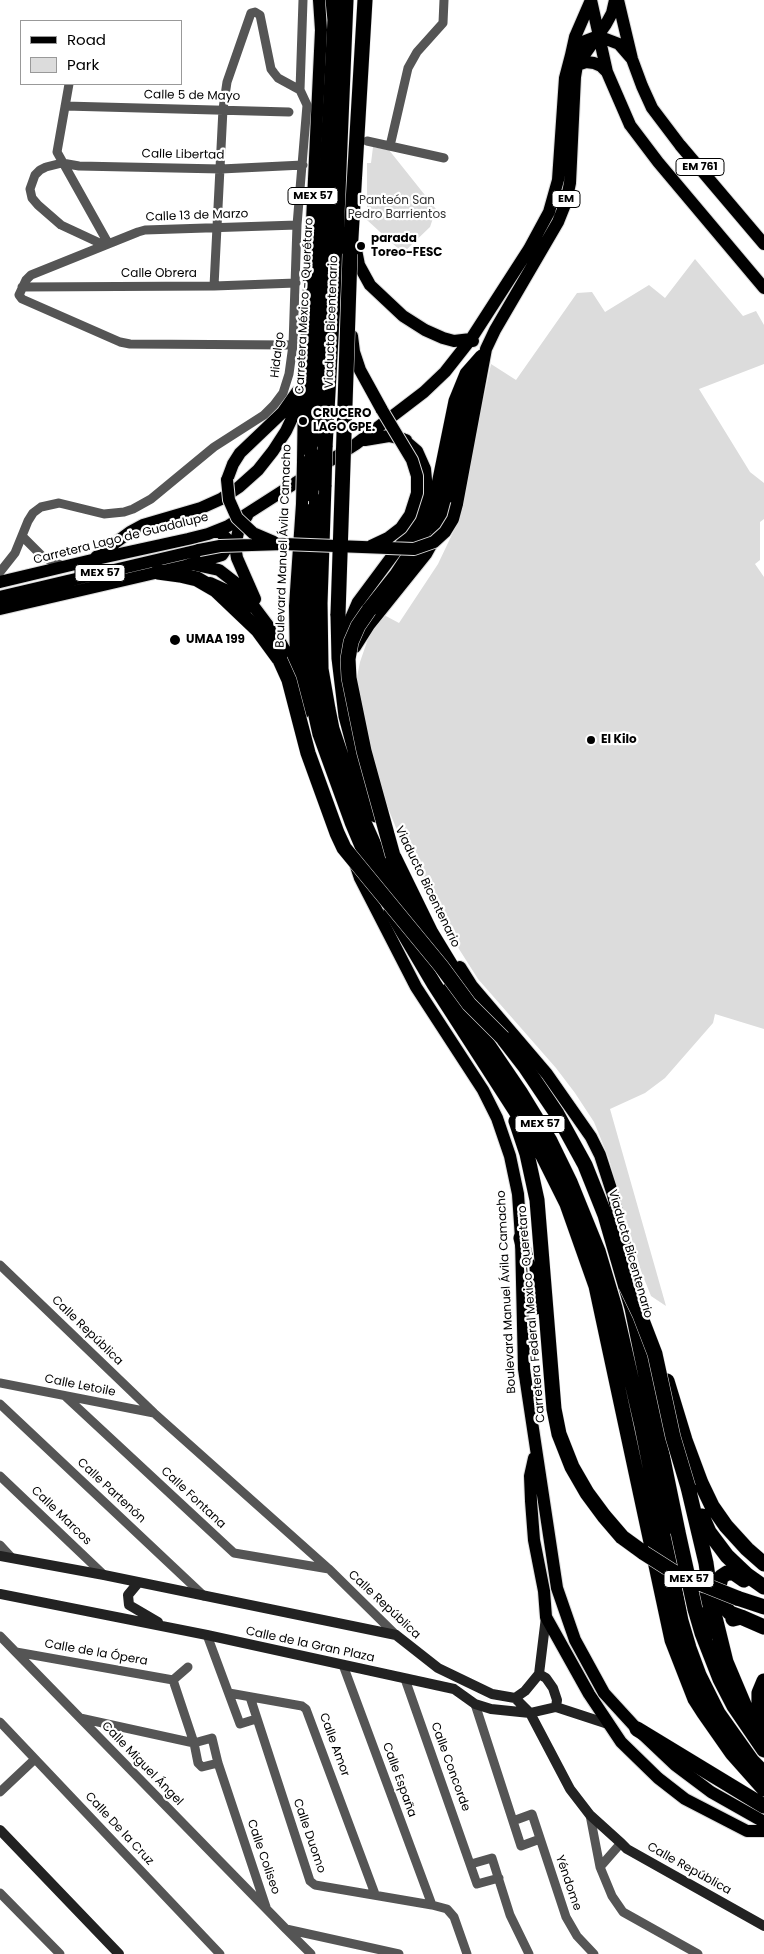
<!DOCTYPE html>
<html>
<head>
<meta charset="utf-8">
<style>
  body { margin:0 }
  #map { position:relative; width:764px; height:1954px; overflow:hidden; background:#fff; font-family:Poppins,sans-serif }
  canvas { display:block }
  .legend { position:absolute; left:20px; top:20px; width:162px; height:65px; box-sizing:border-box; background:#fff; border:1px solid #999; margin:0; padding:6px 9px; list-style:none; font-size:15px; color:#000 }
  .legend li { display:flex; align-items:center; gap:10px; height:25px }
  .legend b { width:25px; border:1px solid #999 }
</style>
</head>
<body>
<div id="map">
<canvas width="764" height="1954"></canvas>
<ul class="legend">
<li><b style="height:6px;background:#000"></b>Road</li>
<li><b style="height:14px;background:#dcdcdc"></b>Park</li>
</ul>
</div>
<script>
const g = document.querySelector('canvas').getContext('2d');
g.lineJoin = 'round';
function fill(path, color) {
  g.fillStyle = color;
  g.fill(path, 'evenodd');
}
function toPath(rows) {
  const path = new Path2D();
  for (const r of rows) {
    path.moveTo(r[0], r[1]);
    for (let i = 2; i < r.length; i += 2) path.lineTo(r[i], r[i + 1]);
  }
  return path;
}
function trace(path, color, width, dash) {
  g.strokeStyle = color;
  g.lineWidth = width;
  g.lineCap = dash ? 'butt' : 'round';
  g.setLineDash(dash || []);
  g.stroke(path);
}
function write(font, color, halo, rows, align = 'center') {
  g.font = font + ' Poppins,sans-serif';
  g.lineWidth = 4.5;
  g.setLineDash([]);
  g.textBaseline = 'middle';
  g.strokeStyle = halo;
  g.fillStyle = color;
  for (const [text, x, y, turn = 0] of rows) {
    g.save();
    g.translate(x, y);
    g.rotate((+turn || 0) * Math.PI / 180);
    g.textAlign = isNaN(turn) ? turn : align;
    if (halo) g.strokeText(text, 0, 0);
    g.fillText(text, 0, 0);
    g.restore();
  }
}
const green = toPath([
  [373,147,389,150,436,209,430,227,403,253,367,220,367,163,371,163],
  [695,259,743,316,756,311,764,325,764,364,699,389,750,472,764,483,764,519,760,522,760,560,755,564,764,577,764,1029,715,1014,713,1023,665,1078,645,1093,610,1109,666,1306,651,1296,641,1271,609,1159,594,1122,575,1093,556,1068,478,979,459,949,399,835,383,796,355,687,360,662,370,633,384,615,399,623,438,564,457,524,491,364,516,380,577,293,592,292,605,312,649,285,665,298]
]);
const street = toPath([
  [69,84,57,152,108,243],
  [65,106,289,112],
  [367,141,444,158],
  [390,146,408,68,417,52,443,23,444,0],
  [104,245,61,225,38,205,32,198,30,189,35,175,40,170,46,167,62,163,79,166,221,169,303,165],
  [214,286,223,109,227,82,251,13,255,12,260,15,271,69,274,73,278,78,300,90],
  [22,287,214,286,296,283],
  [293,345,130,344,120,342,22,299,19,295,26,280,31,275,138,232,145,230,297,225],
  [23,537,43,557,63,566],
  [0,572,15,553,28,521,33,513,41,507,59,503,104,514,124,512,133,509,151,499,214,447,264,415,274,405,283,393,289,374,293,345,297,225,307,105,300,90,303,0],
  [0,1265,154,1413,329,1569,396,1635],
  [0,1383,154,1413],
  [65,1396,234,1553,329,1569],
  [0,1404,204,1596],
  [0,1476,104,1575],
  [0,1545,12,1558],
  [207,1635,240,1724,256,1719],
  [0,1636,286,1929,399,1954],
  [16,1652,173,1680],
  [343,1665,432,1905],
  [188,1667,173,1680,194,1743,198,1763,202,1767,218,1763],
  [405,1679,477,1884,499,1878],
  [229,1693,302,1706,306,1709,375,1894],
  [250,1697,310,1881,315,1885,432,1905,447,1909,454,1917,467,1954],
  [475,1704,521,1846,540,1839],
  [80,1718,194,1743,212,1738,218,1763,266,1907],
  [0,1722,220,1954],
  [0,1792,35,1759],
  [590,1815,600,1867,612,1896,623,1912,698,1954],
  [513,1821,532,1814,566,1917,577,1936,594,1954],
  [471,1864,492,1858,510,1915,529,1954],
  [600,1867,621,1843],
  [0,1893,60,1954],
  [286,1929,311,1954]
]);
const secondary = toPath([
  [0,1556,104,1575,396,1635,438,1668,492,1694,515,1698,530,1713,570,1789,590,1815,621,1843,627,1849,764,1926],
  [138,1583,128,1595,129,1605,158,1622],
  [0,1594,207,1635,454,1689,475,1704,491,1709,530,1713,556,1707,608,1724],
  [539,1674,546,1678,553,1688,557,1700,556,1707],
  [515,1698,525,1691,539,1674,546,1617],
  [0,1830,119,1954]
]);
const primary = toPath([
  [591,0,607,72,630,125,658,162,764,288],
  [618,0,632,59,642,86,652,108,680,145,764,244],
  [571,55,575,37,591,0],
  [577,65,586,62,594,63,601,66,607,72],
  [356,250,359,265,370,285,403,316,425,330,443,338,454,341,471,339,473,341],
  [352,336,354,352,360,370,382,410],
  [365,440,389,436,406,440],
  [303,462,304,392,321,30,319,0],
  [227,480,233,464,240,453,283,412,297,392],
  [302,504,295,606,296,671,304,712],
  [457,504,486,349,495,330,558,222,566,202,570,183,575,77,577,65,606,24,612,13,615,0],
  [247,516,239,528,235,546,237,558,255,599],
  [96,557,130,532,143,525,201,508,221,499,239,487,258,470,273,451,286,431,301,399],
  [196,565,219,570,237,584,279,640,294,667],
  [0,582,92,560,188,539,208,534,228,526,356,444,424,392,445,372,471,339,529,249,549,212,558,180,565,78,571,55,585,41,598,36,619,44,632,59],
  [210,583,232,593,247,608],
  [0,597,199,550],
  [0,609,185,566,222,555,228,546,227,539,220,532,213,532],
  [342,639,358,602,416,524,424,508,427,490,425,469,417,451,403,439],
  [355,647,369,625,426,554,436,536,444,511,473,374],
  [356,866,360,878,416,987,483,1090,497,1118,510,1156,518,1194,521,1238,524,1369,557,1588,575,1640,604,1693,637,1729,675,1765,711,1792,764,1822],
  [460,967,472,986,547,1074,591,1137,600,1155,613,1195,638,1300],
  [534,1458,530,1476,531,1501,534,1540,544,1591,546,1617,589,1694,621,1742,658,1778,685,1799,747,1831,764,1831],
  [699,1598,712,1633]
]);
const highway = toPath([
  [350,254,365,0],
  [325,447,335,264,346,0],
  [312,455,335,20,333,0],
  [324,485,320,603,321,669,328,709,332,729,362,818,383,865,414,929],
  [311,494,307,604,308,669,316,716,320,734,352,822,379,886],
  [158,572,180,575,197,579,216,590,258,630,280,660],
  [369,610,396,576,417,544,428,522,436,499,456,401,467,374,482,357],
  [338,614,339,658,346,716,358,761,376,815],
  [388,845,431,933,462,984],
  [391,911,434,984,537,1144,567,1204,596,1286,672,1640,695,1699,704,1713,732,1753,764,1789],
  [450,989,520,1092,550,1141,570,1182,598,1251,615,1308,642,1426,681,1621,689,1648,699,1675,718,1713,752,1761,764,1773],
  [495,1028,526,1068,557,1114,585,1165,605,1215,632,1308,678,1532],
  [516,1121,527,1154,537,1200,554,1409,559,1434,572,1467,587,1493,604,1516,622,1537,644,1553],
  [521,1238,534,1292,536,1307],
  [667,1381,685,1440,701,1483,712,1506,726,1526,747,1549,764,1564],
  [688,1487,706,1563,712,1605,726,1662,756,1733],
  [702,1516,709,1532,727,1556,747,1575,764,1587],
  [737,1598,764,1607],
  [695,1609,702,1633,720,1679,734,1706,764,1750],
  [741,1617,730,1613,725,1607,719,1586,721,1577,727,1573,734,1573,744,1580],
  [733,1619,741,1617,764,1627],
  [764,1681,759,1693,759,1707,764,1729],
  [637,1729,764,1806]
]);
const primaryBridge = toPath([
  [227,480,229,500,237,518,253,533,274,542],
  [302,504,303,462],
  [371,546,388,538,401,528,410,515,417,493,417,476,412,460,382,410],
  [199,550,220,546,284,544,414,549,434,542,445,532,453,519,457,504]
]);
const highwayBridge = toPath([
  [324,485,325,447],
  [311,494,312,455],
  [369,610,358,626,351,642,348,659,349,678,364,751,393,856],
  [338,614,350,254],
  [280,660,289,680,308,753,337,833,344,848,441,966,469,1004,503,1038],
  [626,1286,640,1315,655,1354,673,1437,688,1487],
  [678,1532,695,1609],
  [644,1553,677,1574,737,1598]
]);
const markers = [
  [361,246,5,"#000"],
  [303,421,5,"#000"],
  [175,640,6,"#000"],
  [591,740,5,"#000"]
];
const shields = [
  [700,167,48],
  [313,196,50],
  [566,199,28],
  [100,573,50],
  [540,1124,50],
  [689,1579,50]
];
const shieldNames = [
  ["EM 761",700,167],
  ["MEX 57",313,196],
  ["EM",566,199],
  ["MEX 57",100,573],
  ["MEX 57",540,1124],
  ["MEX 57",689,1579]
];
const streetNames = [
  ["Calle 5 de Mayo",192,96,1],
  ["Calle Libertad",183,155,1],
  ["Calle 13 de Marzo",197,216,-2],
  ["Calle Obrera",159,274],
  ["Carretera México - Querétaro",305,306,-87],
  ["Viaducto Bicentenario",332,322,-88],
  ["Hidalgo",278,355,-83],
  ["Carretera Lago de Guadalupe",121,539,-14],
  ["Boulevard Manuel Ávila Camacho",284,546,-88],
  ["Viaducto Bicentenario",427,887,64],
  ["Viaducto Bicentenario",630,1254,74],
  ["Boulevard Manuel Ávila Camacho",507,1292,-93],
  ["Carretera Federal Mexico-Queretaro",532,1314,-95],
  ["Calle República",87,1331,44],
  ["Calle Letoile",80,1386,11],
  ["Calle Partenón",111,1491,43],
  ["Calle Fontana",193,1498,43],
  ["Calle Marcos",61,1516,44],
  ["Calle República",384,1605,43],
  ["Calle de la Gran Plaza",310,1645,12],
  ["Calle de la Ópera",96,1653,10],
  ["Calle Amor",334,1745,70],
  ["Calle Miguel Ángel",142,1764,46],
  ["Calle Concorde",450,1767,70],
  ["Calle España",399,1780,70],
  ["Calle De la Cruz",119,1829,47],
  ["Calle Duomo",309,1836,71],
  ["Calle Coliseo",263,1857,71],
  ["Calle República",689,1869,29],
  ["Yéndome",568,1883,71]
];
const parkNames = [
  ["Panteón San",397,201],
  ["Pedro Barrientos",397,215]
];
const poiNames = [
  ["parada",371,239],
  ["Toreo-FESC",371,253],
  ["CRUCERO",313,414],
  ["LAGO GPE.",313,428],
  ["UMAA 199",186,640],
  ["El Kilo",601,740]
];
fill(green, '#dcdcdc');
trace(primary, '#dbdbdb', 14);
trace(highway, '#dbdbdb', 16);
trace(street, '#555', 9);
trace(secondary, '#222', 10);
trace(primary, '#000', 12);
trace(highway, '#000', 15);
trace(primaryBridge, '#dbdbdb', 14, []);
trace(highwayBridge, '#dbdbdb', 16, []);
trace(primaryBridge, '#000', 12);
trace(highwayBridge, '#000', 15);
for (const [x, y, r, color] of markers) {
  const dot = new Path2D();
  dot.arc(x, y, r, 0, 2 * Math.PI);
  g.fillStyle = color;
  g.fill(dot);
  trace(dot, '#fff', 2);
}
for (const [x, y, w] of shields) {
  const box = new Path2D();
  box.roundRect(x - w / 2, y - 8.5, w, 17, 4);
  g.fillStyle = '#fff';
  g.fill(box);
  trace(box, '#000', 1);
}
write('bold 11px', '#000', null, shieldNames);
write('12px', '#000', '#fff', streetNames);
write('12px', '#333', '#fff', parkNames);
write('bold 12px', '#000', '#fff', poiNames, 'left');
</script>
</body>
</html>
